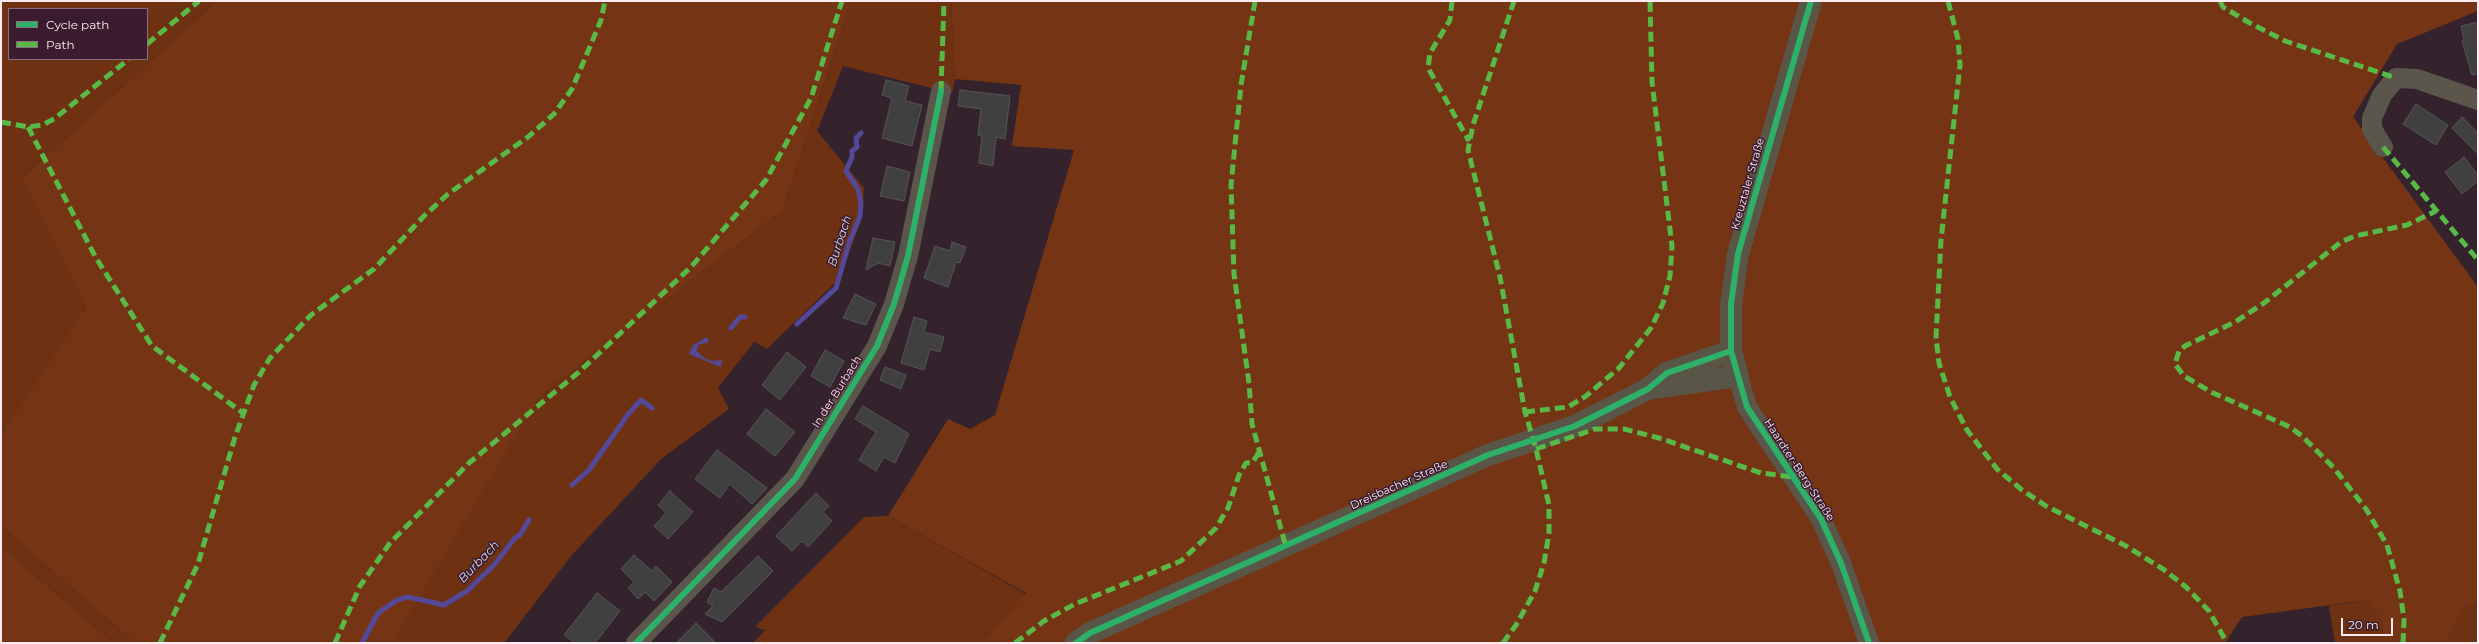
<!DOCTYPE html>
<html>
<head>
<meta charset="utf-8">
<style>
  body { margin:0 }
  #map { position:relative; width:2479px; height:644px; overflow:hidden; background:#34232d; font-family:Montserrat,sans-serif }
  canvas { display:block }
  .frame { position:absolute; inset:0; border:2px solid #fdebf4; pointer-events:none }
  .legend { position:absolute; left:8px; top:8px; width:140px; height:52px; box-sizing:border-box; background:#3b1c2e; border:1px solid #896f7d; margin:0; padding:5px 7px; list-style:none; font-size:12px; color:#fdebf4 }
  .legend li { display:flex; align-items:center; gap:8px; height:20px }
  .legend b { width:20px; border:1px solid #896f7d }
  .scale { position:absolute; left:2341px; top:618px; width:52px; height:18px; box-sizing:border-box; border:2px solid #fdebf4; border-top:0; padding-left:5px; font-size:12px; line-height:14px; white-space:nowrap; color:#fdebf4; -webkit-text-stroke:3px #3b1c2e; paint-order:stroke }
</style>
</head>
<body>
<div id="map">
<canvas width="2479" height="644"></canvas>
<div class="frame"></div>
<ul class="legend">
<li><b style="height:5px;background:#2db169"></b>Cycle path</li>
<li><b style="height:5px;background:#58b947"></b>Path</li>
</ul>
<div class="scale">20 m</div>
</div>
<script>
const g = document.querySelector('canvas').getContext('2d');
g.lineJoin = 'round';
function fill(path, color) {
  g.fillStyle = color;
  g.fill(path, 'evenodd');
}
function toPath(rows) {
  const path = new Path2D();
  for (const r of rows) {
    path.moveTo(r[0], r[1]);
    for (let i = 2; i < r.length; i += 2) path.lineTo(r[i], r[i + 1]);
  }
  return path;
}
function trace(path, color, width, dash) {
  g.strokeStyle = color;
  g.lineWidth = width;
  g.lineCap = dash ? 'butt' : 'round';
  g.setLineDash(dash || []);
  g.stroke(path);
}
function write(font, color, halo, rows, align = 'center') {
  g.font = font + ' Montserrat,sans-serif';
  g.lineWidth = 3;
  g.setLineDash([]);
  g.textBaseline = 'middle';
  g.strokeStyle = halo;
  g.fillStyle = color;
  for (const [text, x, y, turn = 0] of rows) {
    g.save();
    g.translate(x, y);
    g.rotate((+turn || 0) * Math.PI / 180);
    g.textAlign = isNaN(turn) ? turn : align;
    if (halo) g.strokeText(text, 0, 0);
    g.fillText(text, 0, 0);
    g.restore();
  }
}
const green = toPath([
  [1,1,217,1,21,179,86,306,1,434],
  [9,9,147,9,147,59,9,59],
  [851,1,951,1,955,79,952,93,843,66,817,131,864,188,862,218,839,279,767,349,754,342,718,388,729,409,661,459,572,555,504,643,393,643,540,396,782,211],
  [888,516,1026,594,983,643,753,643,765,630,755,627,864,517],
  [1,526,135,643,114,643,1,546],
  [2368,600,2383,623,2382,643,2335,643,2329,606],
  [2466,603,2478,603,2478,643,2447,643]
]);
const forest = toPath([
  [217,1,851,1,782,211,540,396,393,643,135,643,1,526,1,434,86,306,21,179],
  [951,1,2478,1,2478,11,2397,44,2353,117,2478,287,2478,603,2466,603,2447,643,2382,643,2383,623,2368,600,2242,617,2225,643,983,643,1026,593,888,516,948,419,970,429,995,415,1074,150,1012,146,1021,85,955,79],
  [1,546,114,643,1,643]
]);
const water = toPath([
  [707,337,709,342,698,345,697,351,704,358,712,361,722,360,721,367,689,354,693,345]
]);
const stream = toPath([
  [797,324,836,288,849,243,860,216,861,202,858,189,846,171,852,157,852,151,857,147,856,138,861,133],
  [731,328,740,317,745,317],
  [572,485,589,470,629,413,641,400,652,408],
  [362,643,378,613,397,600,408,597,444,605,467,591,495,564,515,538,520,535,529,520]
]);
const building = toPath([
  [2478,22,2478,74,2472,75,2462,41,2464,40,2461,26,2478,22],
  [886,80,909,86,905,101,922,105,912,146,882,138,892,98,882,95,886,80],
  [960,90,1010,96,1005,139,996,137,993,166,979,163,982,136,978,135,981,109,958,106,960,90],
  [2416,104,2448,125,2436,145,2403,124,2416,104],
  [2462,117,2478,133,2478,154,2452,128,2462,117],
  [2464,157,2478,175,2478,181,2462,194,2445,172,2464,157],
  [887,166,910,172,904,201,880,196,887,166],
  [873,238,895,242,890,266,878,263,866,270,873,238],
  [952,242,966,247,960,263,956,262,948,287,924,278,935,246,950,251,952,242],
  [855,294,876,304,866,325,843,318,855,294],
  [914,317,927,321,924,332,944,337,940,352,930,349,924,370,901,363,914,317],
  [825,350,844,361,830,387,811,376,825,350],
  [787,352,806,367,780,400,762,385,787,352],
  [885,367,906,375,901,389,880,380,885,367],
  [863,406,909,434,895,463,884,457,876,471,859,460,876,432,855,419,863,406],
  [766,409,795,432,775,456,747,434,766,409],
  [717,450,767,488,752,504,730,484,720,498,695,479,717,450],
  [670,491,693,512,668,539,654,526,666,513,658,505,670,491],
  [816,493,829,506,823,512,832,521,808,547,802,541,792,551,776,536,816,493],
  [634,555,652,571,656,566,672,582,654,601,645,592,638,599,628,588,634,582,621,569,634,555],
  [758,556,773,571,722,622,705,614,713,606,707,602,714,588,721,592,758,556],
  [597,593,620,611,595,643,575,643,564,635,597,593],
  [696,623,716,643,676,643,696,623]
]);
const street = toPath([
  [2383,147,2372,129,2372,118,2382,95,2396,78,2417,79,2478,100],
  [1738,376,1747,407,1821,519,1841,563,1869,643],
  [636,643,795,479,877,346,894,304,908,256,941,91]
]);
const secondary = toPath([
  [1653,388,1738,376,1731,351,1731,304,1738,254,1811,1],
  [1076,643,1090,633,1488,455,1575,426,1648,389,1667,373,1731,351]
]);
const quiet = toPath([
  [1255,1,1241,85,1231,185,1234,274,1249,383,1252,424,1286,547],
  [1452,1,1450,20,1430,53,1428,68,1469,141],
  [1948,1,1958,39,1960,65,1941,240,1936,337,1939,363,1950,397,1967,430,1997,469,2022,490,2046,506,2126,546,2163,569,2186,587,2209,611,2227,643],
  [2220,1,2223,7,2248,22,2285,41,2396,78],
  [147,44,199,1],
  [941,91,944,1],
  [1,122,28,127,42,125,54,119,129,59],
  [28,127,96,258,152,346,243,413],
  [2383,147,2478,260],
  [1525,412,1568,407,1586,396,1619,368,1651,328,1663,303,1670,276,1672,246,1652,82,1650,1],
  [1536,449,1595,429,1624,429,1659,438,1761,473,1793,477],
  [160,643,198,564,235,437,254,385,270,358,311,315,374,269,424,216,448,194,528,137,554,114,572,89,586,56,601,20,605,1],
  [335,643,360,586,390,543,469,463,579,372,691,267,766,180,811,98,842,1],
  [1015,643,1044,621,1075,604,1181,561,1216,528,1228,508,1239,475,1246,463,1253,462,1259,452],
  [1503,643,1516,625,1535,591,1544,563,1549,533,1549,505,1536,449,1525,412,1500,277,1468,150,1473,125,1514,1],
  [2403,643,2404,620,2400,591,2387,545,2366,509,2334,468,2302,436,2290,427,2211,392,2184,376,2175,364,2179,351,2185,346,2235,322,2264,303,2341,242,2355,236,2407,225,2436,211]
]);
const cycleway = toPath([
  [1811,1,1738,254,1731,304,1731,351,1747,407,1821,519,1841,563,1869,643],
  [636,643,795,479,877,346,894,304,908,256,941,91],
  [1076,643,1090,633,1488,455,1575,426,1648,389,1667,373,1731,351]
]);
const streetNames = [
  ["Kreuztaler Straße",1748,184,-74],
  ["In der Burbach",837,392,-58],
  ["Haardter-Berg-Straße",1799,470,57],
  ["Dreisbacher Straße",1399,485,-24]
];
const waterNames = [
  ["Burbach",840,241,-72],
  ["Burbach",479,562,-46]
];
fill(green, '#6e3212');
fill(forest, '#753515');
fill(water, '#544899');
trace(stream, '#544899', 5);
fill(building, '#404041');
trace(building, '#545656', 1);
trace(street, '#5a564c', 20);
trace(secondary, '#595648', 22);
trace(quiet, '#58b947', 5, [10, 5]);
trace(cycleway, '#2db169', 6);
write('11px', '#fdebf4', '#3b1c2e', streetNames);
write('italic 12px', '#d5d5ed', '#3b1c2e', waterNames);
</script>
</body>
</html>
